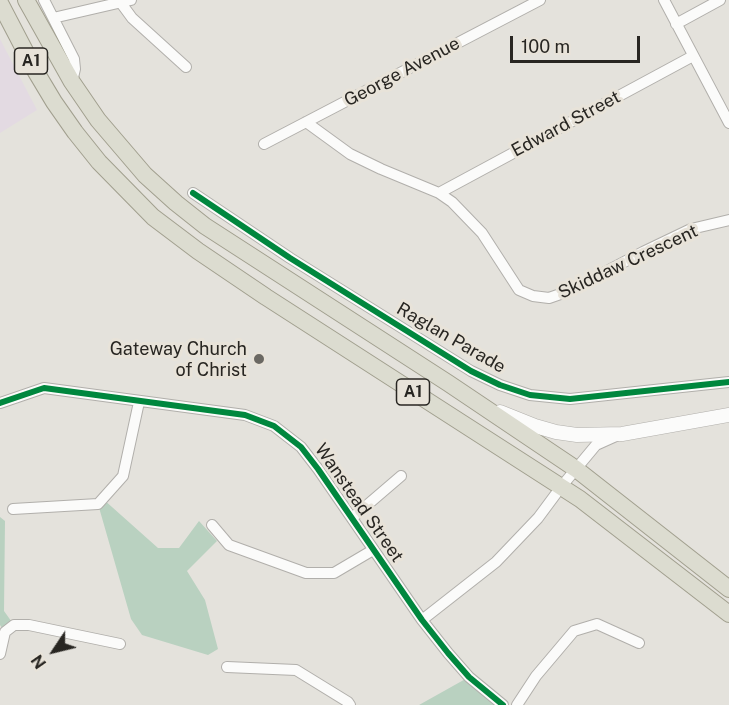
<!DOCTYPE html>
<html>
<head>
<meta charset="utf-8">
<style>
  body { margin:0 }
  #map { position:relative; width:729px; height:705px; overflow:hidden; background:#e4e2dc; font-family:"Public Sans",sans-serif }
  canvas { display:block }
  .north { position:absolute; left:24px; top:621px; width:60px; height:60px; -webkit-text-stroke:4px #e8e3d9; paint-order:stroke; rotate:235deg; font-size:16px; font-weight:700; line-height:24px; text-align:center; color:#282622 }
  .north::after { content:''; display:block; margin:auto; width:21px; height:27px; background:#282622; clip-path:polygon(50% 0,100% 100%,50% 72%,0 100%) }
  .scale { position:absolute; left:510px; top:36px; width:130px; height:27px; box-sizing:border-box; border:3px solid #282622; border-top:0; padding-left:8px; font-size:18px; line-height:21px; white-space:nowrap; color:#282622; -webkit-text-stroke:4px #e8e3d9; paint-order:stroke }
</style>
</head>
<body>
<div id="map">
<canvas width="729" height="705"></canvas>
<div class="north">N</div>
<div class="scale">100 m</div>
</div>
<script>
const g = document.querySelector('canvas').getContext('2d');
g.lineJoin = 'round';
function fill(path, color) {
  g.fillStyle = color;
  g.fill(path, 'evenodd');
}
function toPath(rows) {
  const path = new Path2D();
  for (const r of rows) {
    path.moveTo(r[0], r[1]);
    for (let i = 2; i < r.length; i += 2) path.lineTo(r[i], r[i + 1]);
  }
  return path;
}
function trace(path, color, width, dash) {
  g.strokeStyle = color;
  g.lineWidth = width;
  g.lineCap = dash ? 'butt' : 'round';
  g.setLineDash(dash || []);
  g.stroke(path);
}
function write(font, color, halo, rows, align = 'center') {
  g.font = font + ' "Public Sans",sans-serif';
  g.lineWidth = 6;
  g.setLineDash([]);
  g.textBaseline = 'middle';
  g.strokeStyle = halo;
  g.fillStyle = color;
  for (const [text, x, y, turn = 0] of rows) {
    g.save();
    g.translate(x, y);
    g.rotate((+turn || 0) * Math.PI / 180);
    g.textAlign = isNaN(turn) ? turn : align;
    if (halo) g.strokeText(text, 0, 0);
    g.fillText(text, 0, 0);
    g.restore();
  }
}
const commercial = toPath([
  [0,39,37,110,0,133]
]);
const green = toPath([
  [103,499,158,548,179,548,199,521,217,541,187,571,205,600,218,649,208,655,142,635,131,619,98,504],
  [0,517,5,521,4,611,14,625,5,632,0,625],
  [469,677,504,705,419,705]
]);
const minor = toPath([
  [44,0,74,59,75,69,72,82],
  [664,0,729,123],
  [121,3,132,18,186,67],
  [53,18,131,0],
  [676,24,720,0],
  [306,122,350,154,381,169,439,193,452,202,482,233,519,290,533,296,549,298,569,291,643,252,691,229,729,220],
  [264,144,540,0],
  [193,193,290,258,471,371,500,385,530,395,570,399,729,382],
  [439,193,693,56],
  [0,403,44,388,245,415,274,426,301,447,318,469,422,620,448,653,469,677,503,705],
  [13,509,98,504,123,476,139,402],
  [352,518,401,476],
  [212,525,229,545,306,573,334,573,373,550],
  [422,620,496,562,538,518,561,487,596,445,616,436],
  [0,654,5,632,14,625,29,625,120,644],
  [227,667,296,670,348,702,350,705],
  [517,705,536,676,574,631,597,624,639,643]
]);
const tertiary = toPath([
  [500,412,535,426,556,432,577,435,622,434,729,415]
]);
const trunk = toPath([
  [26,0,72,82,98,120,145,175,176,203,205,226,448,383,576,469,729,589],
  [0,3,36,72,54,102,75,132,99,162,153,217,198,251,266,297,580,499,729,614]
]);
const cycleway = toPath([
  [193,193,290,258,471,371,500,385,530,395,570,399,729,382],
  [0,403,44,388,245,415,274,426,301,447,318,469,422,620,448,653,469,677,503,705]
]);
const markers = [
  [259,359,6,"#6a6863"]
];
const shields = [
  [31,61,33],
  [413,392,33]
];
const shieldNames = [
  ["A1",31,61],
  ["A1",413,392]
];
const streetNames = [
  ["George Avenue",402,72,-28],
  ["Edward Street",566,124,-28],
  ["Skiddaw Crescent",628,262,-25],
  ["Raglan Parade",451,338,30],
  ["Wanstead Street",359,503,55]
];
const poiNames = [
  ["Gateway Church",247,349],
  ["of Christ",247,370]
];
fill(commercial, '#e3dae2');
fill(green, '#b9d1c0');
trace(minor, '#b1afab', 12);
trace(tertiary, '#b1afab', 15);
trace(trunk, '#a19f8e', 18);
trace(minor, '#fbfbfa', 10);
trace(tertiary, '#fbfbfa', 14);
trace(trunk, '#dcdcd0', 16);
trace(cycleway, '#00873e', 6);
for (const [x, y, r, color] of markers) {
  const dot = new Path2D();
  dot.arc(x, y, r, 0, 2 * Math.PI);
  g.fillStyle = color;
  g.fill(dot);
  trace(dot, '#e8e3d9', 2);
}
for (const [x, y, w] of shields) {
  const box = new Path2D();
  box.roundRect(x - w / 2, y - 13, w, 26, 4.5);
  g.fillStyle = '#e8e3d9';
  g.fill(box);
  trace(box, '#282622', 1.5);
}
write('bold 16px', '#282622', null, shieldNames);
write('18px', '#282622', '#e8e3d9', streetNames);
write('18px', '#282622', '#e8e3d9', poiNames, 'right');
</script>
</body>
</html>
